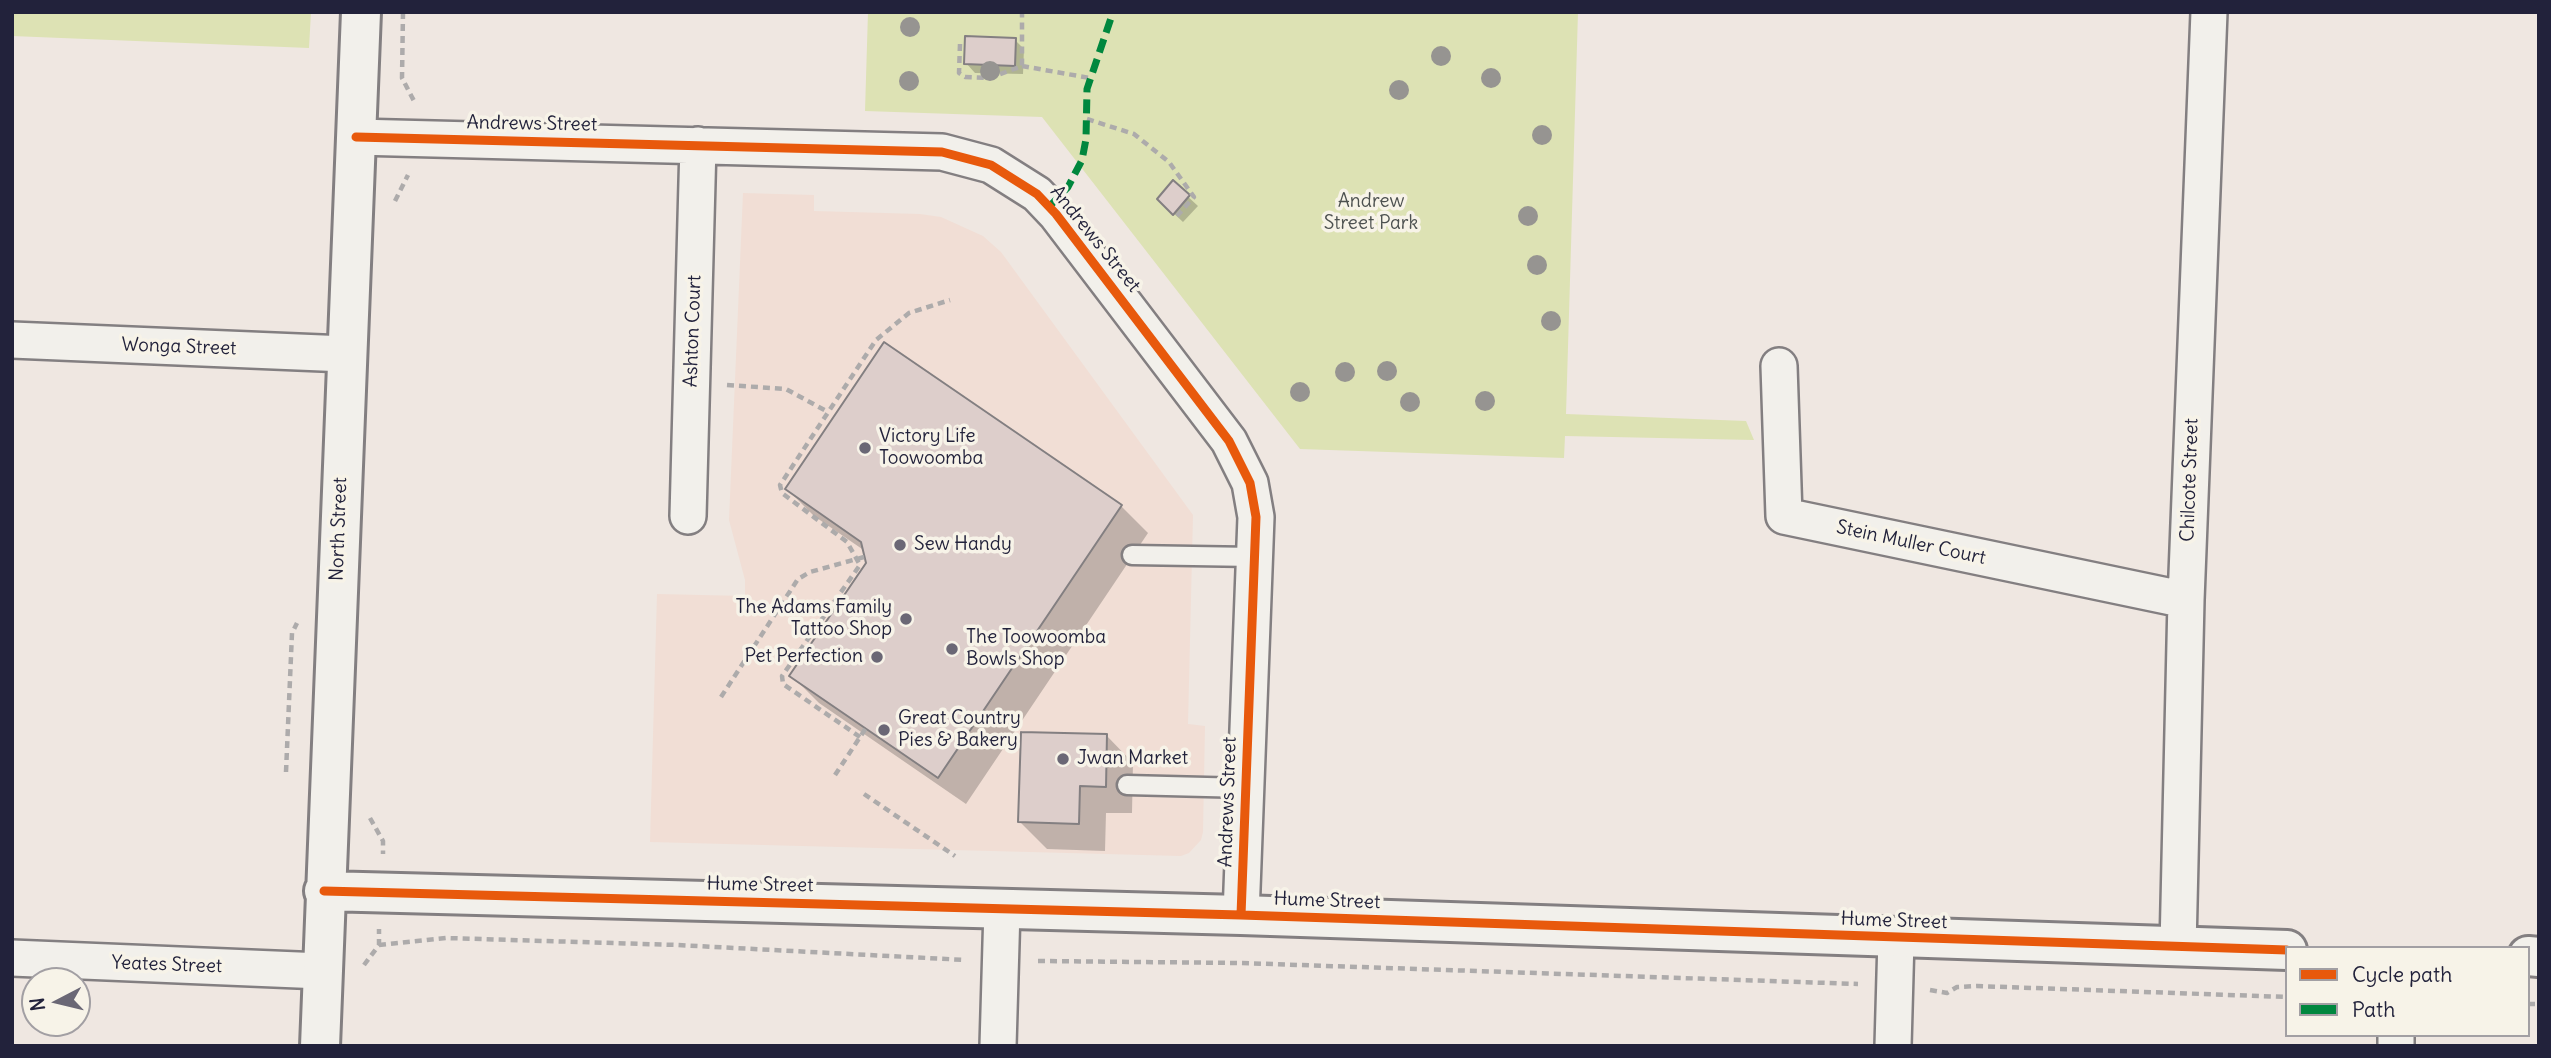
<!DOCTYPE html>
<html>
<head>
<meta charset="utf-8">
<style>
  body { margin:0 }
  #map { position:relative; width:2551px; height:1058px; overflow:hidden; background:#efe7e1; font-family:Delius,sans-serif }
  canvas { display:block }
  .frame { position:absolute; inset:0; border:14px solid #22223b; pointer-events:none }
  .legend { position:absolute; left:2285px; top:946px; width:245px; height:91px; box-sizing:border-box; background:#f7f3e8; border:2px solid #a29fa3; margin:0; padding:9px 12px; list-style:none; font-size:21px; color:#22223b }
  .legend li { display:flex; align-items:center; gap:14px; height:35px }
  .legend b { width:35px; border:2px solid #a29fa3 }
  .north { position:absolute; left:21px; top:967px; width:70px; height:70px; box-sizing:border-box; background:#f7f3e8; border:2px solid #a29fa3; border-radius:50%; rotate:263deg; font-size:19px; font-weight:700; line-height:28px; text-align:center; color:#22223b }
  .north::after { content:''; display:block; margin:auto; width:24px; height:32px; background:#6a6775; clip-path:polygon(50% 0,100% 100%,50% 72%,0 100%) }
</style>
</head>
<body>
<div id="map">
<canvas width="2551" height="1058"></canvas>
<div class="frame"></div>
<ul class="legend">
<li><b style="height:9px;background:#e8590c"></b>Cycle path</li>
<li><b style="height:9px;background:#00873e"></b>Path</li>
</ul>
<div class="north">N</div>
</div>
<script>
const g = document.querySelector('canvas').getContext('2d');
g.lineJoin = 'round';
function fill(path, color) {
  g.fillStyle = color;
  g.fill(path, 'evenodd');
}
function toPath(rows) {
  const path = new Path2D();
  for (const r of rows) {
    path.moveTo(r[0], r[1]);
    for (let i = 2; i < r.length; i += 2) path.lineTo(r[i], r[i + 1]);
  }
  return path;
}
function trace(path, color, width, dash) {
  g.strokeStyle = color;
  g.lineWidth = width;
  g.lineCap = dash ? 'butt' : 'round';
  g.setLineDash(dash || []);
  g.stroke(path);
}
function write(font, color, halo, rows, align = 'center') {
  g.font = font + ' Delius,sans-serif';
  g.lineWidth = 7;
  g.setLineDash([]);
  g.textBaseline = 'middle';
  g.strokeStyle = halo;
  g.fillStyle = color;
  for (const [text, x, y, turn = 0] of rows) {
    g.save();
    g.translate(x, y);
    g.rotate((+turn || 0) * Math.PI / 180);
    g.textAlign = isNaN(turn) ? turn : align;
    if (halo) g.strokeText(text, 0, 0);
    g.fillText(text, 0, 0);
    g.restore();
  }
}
const built = toPath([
  [743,193,814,195,814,211,920,214,941,217,983,236,1001,252,1193,515,1188,724,1205,726,1203,832,1201,840,1189,853,1181,856,650,842,657,594,745,596,745,580,729,520]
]);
const green = toPath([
  [12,12,311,12,309,48,12,36],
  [868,12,1578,12,1566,414,1746,421,1754,440,1565,436,1564,458,1300,449,1042,117,865,111]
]);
const shadow = toPath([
  [1015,40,1024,49,1023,74,975,73,966,63],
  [1173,183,1198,206,1183,222,1168,208],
  [885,345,1121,506,1148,533,966,804,819,703,791,675,868,563,865,551,814,516,787,489],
  [1106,735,1133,763,1132,813,1106,813,1105,851,1047,849,1020,822]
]);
const building = toPath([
  [965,36,1016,38,1015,66,964,64,965,36],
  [1173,180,1190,195,1173,215,1157,199,1173,180],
  [884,342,1122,505,938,778,789,676,866,563,861,542,785,489,884,342],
  [1021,732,1107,734,1106,787,1080,786,1079,824,1018,822,1021,732]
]);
const path = toPath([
  [403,12,402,78,414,101],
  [960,44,959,73,965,77,990,78,1022,66,1022,12],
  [1022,66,1090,78],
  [1087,119,1134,134,1169,162,1194,197,1177,216],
  [395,201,408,175],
  [727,385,786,389,828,412],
  [721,697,798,579,810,572,864,557],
  [860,737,783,684,782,676,860,565,847,542,782,493,780,485,876,340,909,313,950,300],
  [286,772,292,633,297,623],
  [835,775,866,728],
  [864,794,955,856],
  [370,818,383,841,383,854],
  [379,945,446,938,678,945,966,960],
  [1038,961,1241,963,1858,984],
  [364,965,379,945,379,929],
  [1930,990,1947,993,1957,987,1977,986,2287,997],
  [2528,1004,2539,1004]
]);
const lane = toPath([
  [1132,555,1254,557],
  [1127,785,1246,788]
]);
const street = toPath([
  [356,137,942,152,991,165,1037,194,1056,214,1229,441,1250,483,1256,517,1241,915],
  [12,340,346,354],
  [1779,366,1784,516,2186,600],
  [688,516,698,145],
  [2178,947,2186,600,2209,12],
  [12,958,322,971],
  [998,1046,1002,909],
  [1893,1046,1896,939],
  [2396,1046,2396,1035]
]);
const secondary = toPath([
  [324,891,1241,915,2287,950],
  [2528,956,2539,957],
  [320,1046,361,12]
]);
const quiet = toPath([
  [1049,207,1068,187,1082,160,1086,139,1087,89,1113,12]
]);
const cycleway = toPath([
  [356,137,942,152,991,165,1037,194,1056,214,1229,441,1250,483,1256,517,1241,915],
  [324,891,1241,915,2287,950]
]);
const trees = [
  [910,27],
  [1441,56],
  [990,71],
  [1491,78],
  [909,81],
  [1399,90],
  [1542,135],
  [1528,216],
  [1537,265],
  [1551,321],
  [1387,371],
  [1345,372],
  [1300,392],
  [1485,401],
  [1410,402]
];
const markers = [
  [865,448,7,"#6a6775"],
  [900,545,7,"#6a6775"],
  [906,619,7,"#6a6775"],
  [952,649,7,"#6a6775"],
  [877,657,7,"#6a6775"],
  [884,730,7,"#6a6775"],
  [1063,759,7,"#6a6775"]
];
const streetNames = [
  ["Andrews Street",532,124,1],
  ["Andrews Street",1095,239,51],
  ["Ashton Court",693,331,-88],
  ["Wonga Street",179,347,2],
  ["Chilcote Street",2190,480,-88],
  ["North Street",339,529,-88],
  ["Stein Muller Court",1911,543,12],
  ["Andrews Street",1228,802,-88],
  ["Hume Street",760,885,1],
  ["Hume Street",1327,901,2],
  ["Hume Street",1894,921,2],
  ["Yeates Street",167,965,2]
];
const parkNames = [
  ["Andrew",1371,202],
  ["Street Park",1371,224]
];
const poiNames = [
  ["Victory Life",879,437],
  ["Toowoomba",879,459],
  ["Sew Handy",914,545],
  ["The Adams Family",892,608,"right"],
  ["Tattoo Shop",892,630,"right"],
  ["The Toowoomba",966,638],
  ["Bowls Shop",966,660],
  ["Pet Perfection",863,657,"right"],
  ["Great Country",898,719],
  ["Pies & Bakery",898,741],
  ["Jwan Market",1077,759]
];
fill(built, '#f1ded5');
fill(green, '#dde2b4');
fill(shadow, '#0003');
fill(building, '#ddcecb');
trace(building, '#837f81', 2);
trace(lane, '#837f81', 23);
trace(street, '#837f81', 40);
trace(secondary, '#837f81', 44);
trace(path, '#adabab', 4.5, [7, 5]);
trace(lane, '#f2f0eb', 18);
trace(street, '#f2f0eb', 35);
trace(secondary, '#f2f0eb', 38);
trace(quiet, '#00873e', 7, [14, 7]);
trace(cycleway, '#e8590c', 9);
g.fillStyle = '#969491';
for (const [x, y] of trees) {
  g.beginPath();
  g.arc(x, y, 10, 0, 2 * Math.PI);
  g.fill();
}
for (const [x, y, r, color] of markers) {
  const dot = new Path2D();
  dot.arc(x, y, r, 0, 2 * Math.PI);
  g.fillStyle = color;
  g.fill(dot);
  trace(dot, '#f7f3e8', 2.5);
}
write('19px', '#22223b', '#f7f3e8', streetNames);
write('19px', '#4d5150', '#f7f3e8', parkNames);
write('19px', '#22223b', '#f7f3e8', poiNames, 'left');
</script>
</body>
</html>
